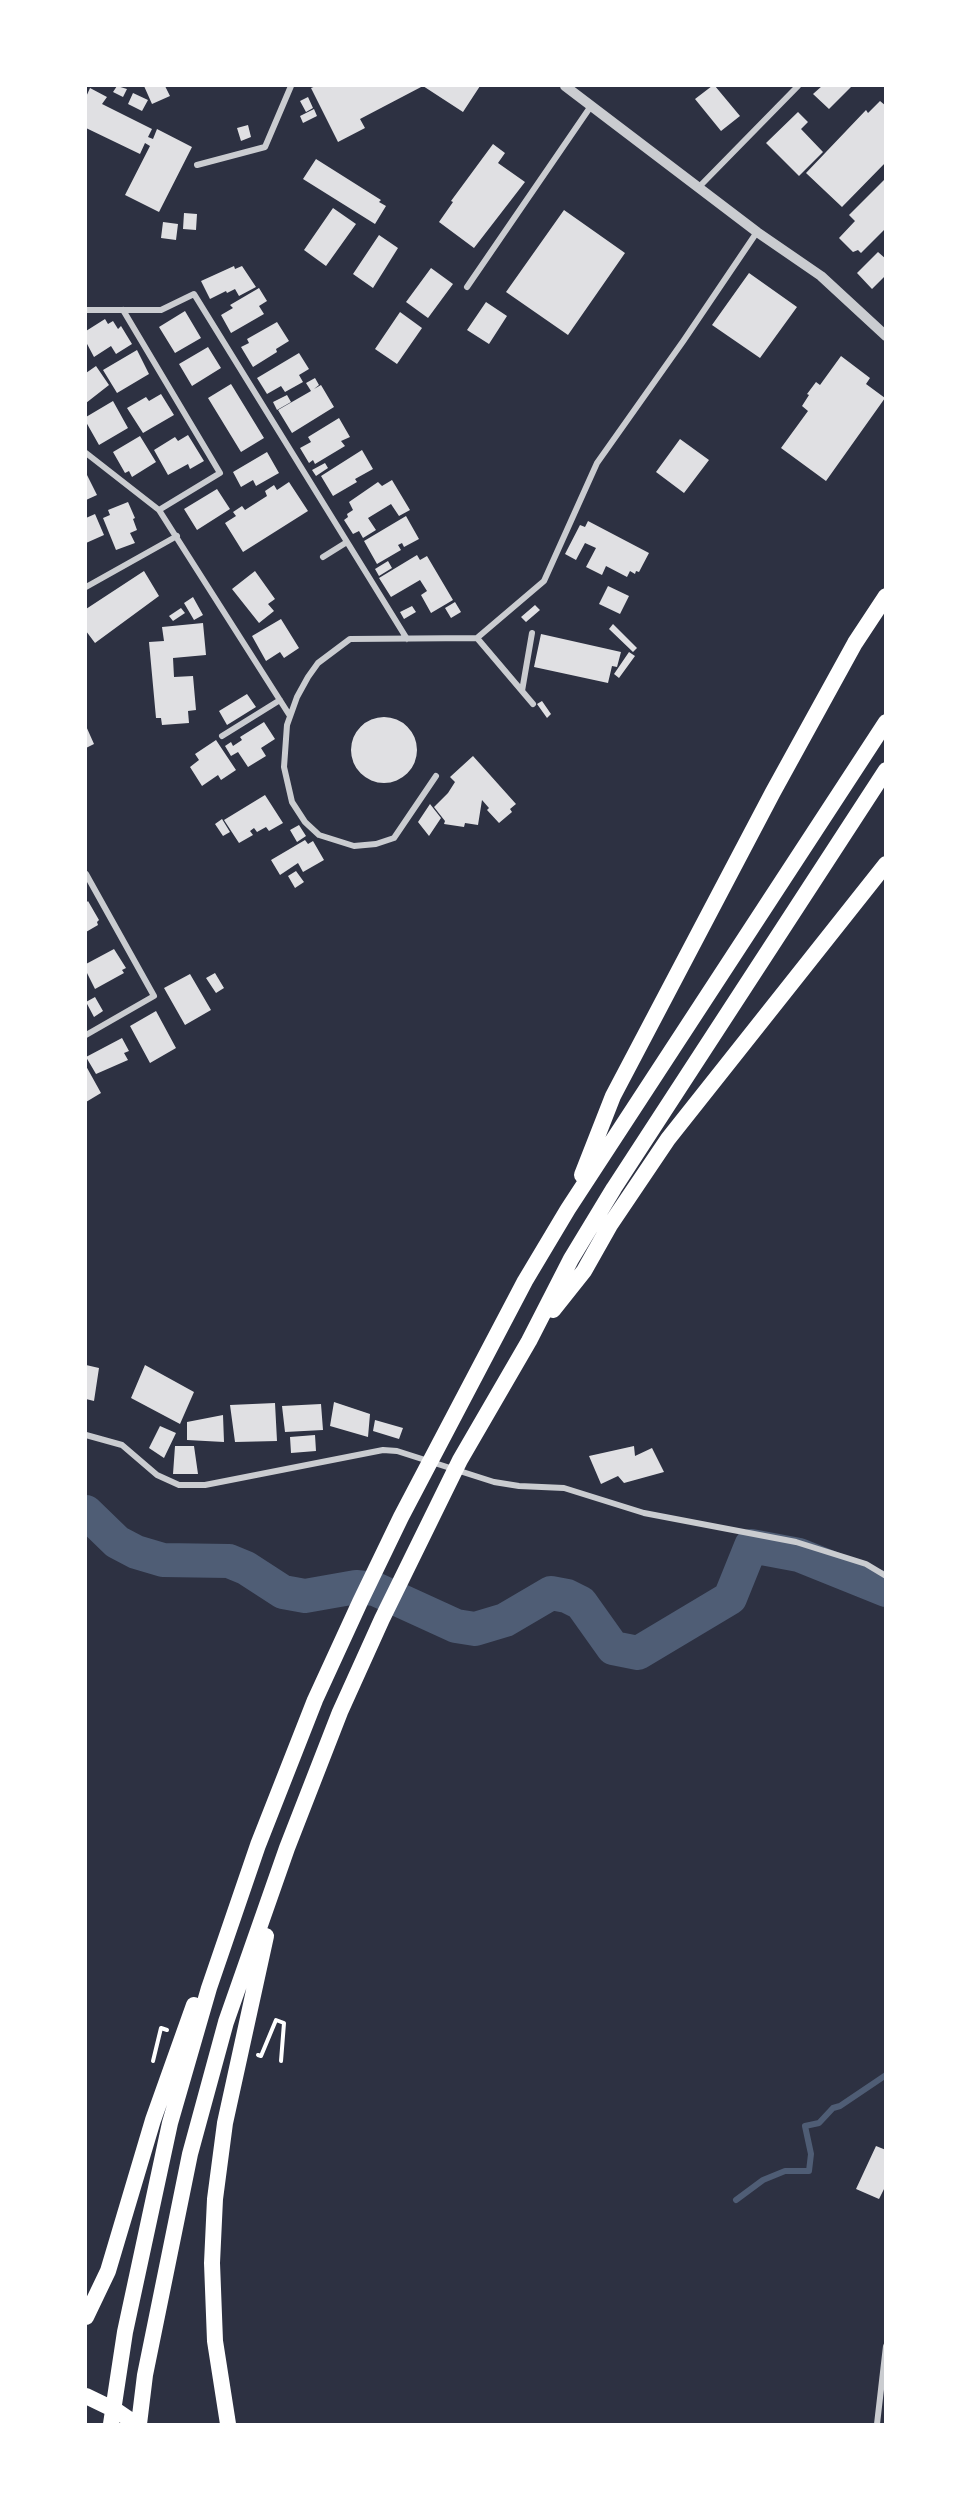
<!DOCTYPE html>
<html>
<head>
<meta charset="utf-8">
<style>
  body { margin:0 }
  #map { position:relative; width:971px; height:2510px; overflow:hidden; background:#2d3142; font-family:"Nunito Sans",sans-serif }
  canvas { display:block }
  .frame { position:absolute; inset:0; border:87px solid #fff; pointer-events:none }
</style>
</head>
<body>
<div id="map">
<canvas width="971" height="2510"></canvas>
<div class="frame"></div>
</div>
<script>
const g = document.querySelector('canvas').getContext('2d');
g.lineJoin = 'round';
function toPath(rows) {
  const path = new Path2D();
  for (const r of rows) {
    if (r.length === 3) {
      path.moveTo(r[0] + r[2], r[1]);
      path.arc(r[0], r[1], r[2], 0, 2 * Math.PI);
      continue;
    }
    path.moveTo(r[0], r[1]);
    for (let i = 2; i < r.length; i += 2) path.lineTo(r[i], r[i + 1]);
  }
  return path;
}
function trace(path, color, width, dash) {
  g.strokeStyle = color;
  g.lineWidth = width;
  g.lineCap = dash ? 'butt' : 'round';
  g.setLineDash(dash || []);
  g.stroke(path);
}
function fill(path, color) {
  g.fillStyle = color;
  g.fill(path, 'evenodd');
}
const stream = toPath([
  [736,2200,763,2180,785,2171,809,2171,811,2154,805,2126,819,2123,833,2108,840,2106,886,2075]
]);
const river = toPath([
  [86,1512,117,1542,136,1552,163,1560,229,1561,246,1568,283,1592,305,1596,356,1587,375,1589,456,1626,475,1629,505,1620,551,1593,567,1596,581,1603,613,1648,638,1653,730,1598,751,1546,799,1555,886,1590]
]);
const building = toPath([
  [117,86,127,89,123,97,113,92],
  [144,86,165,86,170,96,152,104],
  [316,86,480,86,463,112,423,86,360,119,365,128,338,142,311,88],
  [712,86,715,86,740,116,721,131,695,99],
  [822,86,852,86,829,109,813,94],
  [90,88,107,97,102,104,152,129,148,137,153,139,157,129,192,147,159,212,125,195,150,146,145,143,140,154,86,128,86,97],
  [133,93,148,100,142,111,128,104],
  [308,97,313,108,306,112,300,101],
  [880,101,886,106,886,162,842,207,806,173,866,110,868,113],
  [314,109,317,116,303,123,300,116],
  [798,112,808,122,801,129,823,152,799,176,766,143],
  [248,125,251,137,241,141,237,128],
  [493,144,505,153,498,163,525,182,474,248,439,222,453,202,451,201],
  [316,159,381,200,379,202,386,206,375,224,303,179],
  [886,178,886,228,861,253,858,250,853,252,839,238,855,221,849,215],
  [333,208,356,224,326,266,304,250],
  [564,210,625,253,568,335,506,292],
  [184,213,197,214,196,230,183,229],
  [163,222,178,224,176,240,161,238],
  [379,235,398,248,373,288,353,274],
  [878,252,886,259,886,275,872,289,857,273],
  [234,266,235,269,242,266,256,287,239,296,235,289,227,293,226,291,210,299,201,281],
  [431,268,453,284,428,318,406,302],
  [749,273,797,307,760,358,712,325],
  [259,288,267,301,259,306,264,314,231,333,221,315,233,308,230,305],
  [486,302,507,316,489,344,467,330],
  [185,311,201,338,175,353,159,327],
  [400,312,422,328,397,364,375,349],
  [105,319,108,324,113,321,118,329,121,326,132,344,116,354,111,346,94,357,86,342,86,331],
  [277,322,289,341,276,349,277,352,253,367,241,347,249,343,247,339],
  [208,347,221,368,192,386,179,364],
  [137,350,149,374,117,393,103,370],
  [299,353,309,369,299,375,303,382,285,392,281,386,267,394,257,378],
  [841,356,870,378,866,384,885,398,826,481,781,448,808,411,802,406,809,395,807,394,816,382,820,385],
  [96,366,109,385,86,403,86,373],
  [315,378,319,385,314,389,321,385,334,407,292,433,278,410,311,391,306,383],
  [231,384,264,438,241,452,208,398],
  [161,394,174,415,143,433,127,408,146,397,149,401],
  [287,395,291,402,277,410,273,402],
  [113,401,128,428,99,445,86,422,86,417],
  [339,418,350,437,341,441,345,446,315,464,313,460,309,463,300,448,311,442,308,437],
  [188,435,204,461,190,469,188,464,168,475,154,450,175,437,178,441],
  [140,436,156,462,132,477,129,471,125,473,113,452],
  [680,439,709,460,684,493,656,472],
  [362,450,373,469,355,479,357,482,333,496,321,476],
  [267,452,279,473,256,486,253,480,241,487,233,472],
  [325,463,328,468,316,476,312,470],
  [87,475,97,495,86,500,86,476],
  [392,480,410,510,399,516,391,504,368,518,376,530,363,538,359,531,353,534,344,520,348,517,347,514,353,510,349,502,378,482,382,486],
  [289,482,308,511,243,552,225,523,236,516,233,512,242,506,245,510,267,496,265,491,274,485,277,490],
  [217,489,230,509,197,530,184,509],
  [128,502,135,518,133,519,137,530,130,533,135,543,116,550,103,518,110,515,108,510],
  [95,514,104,535,86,543,86,518],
  [406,516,419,539,404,547,402,543,398,545,401,550,377,564,364,541],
  [588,521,649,553,639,572,636,571,635,574,630,571,627,577,606,566,602,575,586,567,596,548,585,543,576,560,565,554,580,525,585,527],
  [417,555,420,560,427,556,453,600,431,613,421,595,427,591,420,580,391,597,379,578],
  [388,561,392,568,379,576,375,569],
  [144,571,159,596,95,643,86,631,86,609],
  [255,571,275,599,268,604,274,611,259,623,232,589],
  [608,586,629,596,620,614,599,604],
  [193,597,203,615,194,620,184,603],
  [455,602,461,612,451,618,445,608],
  [535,605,540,610,526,622,521,617],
  [412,606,416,612,404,619,400,612],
  [181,608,185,613,173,621,169,616],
  [281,619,299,648,284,658,280,652,266,661,252,636],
  [203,623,206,655,173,658,174,677,193,676,196,710,188,711,189,723,162,725,161,718,156,718,149,642,164,641,162,627],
  [613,624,637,648,633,652,609,629],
  [541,634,621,652,617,667,612,666,608,683,534,667],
  [629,652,635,656,619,678,614,674],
  [247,694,256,707,227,725,219,711],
  [542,701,551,714,547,718,537,704],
  [384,750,33],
  [264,722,275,739,261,748,266,756,248,767,238,752,231,756,225,746,231,742,233,746,242,740,240,737],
  [86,726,94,744,86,748],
  [216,740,236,770,221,780,218,775,202,786,190,767,199,760,195,754],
  [473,756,516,804,510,809,512,812,499,823,487,810,489,808,482,800,478,825,465,823,464,827,444,824,445,821,434,807,448,793,455,782,450,777],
  [265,795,283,823,269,831,266,827,257,832,254,828,250,831,253,835,239,843,224,820],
  [430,804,441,818,429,836,418,822],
  [222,819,230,832,223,836,215,824],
  [299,825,306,836,297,842,290,830],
  [305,840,308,844,313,841,324,860,303,872,298,863,280,875,271,860],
  [296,871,304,882,295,888,288,876],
  [88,901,99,920,97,922,98,925,86,932,86,903],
  [114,949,126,968,122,970,124,973,95,989,86,971,86,964],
  [215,973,224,988,216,993,206,978],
  [190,974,211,1010,185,1025,164,988],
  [95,997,103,1011,94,1017,86,1002],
  [156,1011,176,1048,150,1063,130,1026],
  [122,1038,129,1051,124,1053,128,1060,96,1074,86,1057],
  [86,1066,101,1093,86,1102],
  [86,1365,99,1368,94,1401,86,1399],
  [145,1365,194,1392,180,1424,131,1398],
  [334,1402,370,1414,368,1437,330,1426],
  [275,1403,277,1441,235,1442,230,1405],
  [321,1404,323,1430,285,1432,282,1406],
  [223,1415,224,1442,187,1440,187,1422],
  [375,1420,403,1428,399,1439,373,1431],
  [160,1426,176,1433,164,1458,149,1448],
  [315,1435,316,1451,291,1453,290,1437],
  [175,1446,194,1446,198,1474,173,1474],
  [634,1446,635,1456,652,1448,664,1472,624,1483,618,1476,601,1484,589,1456],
  [876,2146,886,2150,886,2185,879,2199,856,2189]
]);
const path = toPath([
  [258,2055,261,2056,276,2020,284,2023,281,2061],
  [153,2061,161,2028,167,2030]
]);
const minor = toPath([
  [197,165,265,147,291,86],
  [699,187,798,86],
  [467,287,591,106],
  [86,310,161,310,194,294,407,639],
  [123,310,220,473,159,510],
  [86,453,159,510,290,716],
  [323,557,347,542],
  [86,587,177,536],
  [477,638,533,704],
  [522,691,532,633],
  [222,736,280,700],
  [436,776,394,838,376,844,354,846,319,835,305,822,292,802,284,767,287,725,297,697,308,677,318,663,350,639,477,638,544,581,597,463,684,340,757,232],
  [86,874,154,996,86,1035],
  [86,1435,122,1445,157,1475,179,1485,205,1485,383,1450,397,1451,494,1482,519,1486,564,1488,644,1513,796,1542,866,1564,886,1576],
  [877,2424,886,2346]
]);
const tertiary = toPath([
  [565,86,757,232,821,276,886,336]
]);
const trunk = toPath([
  [582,1175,613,1096,773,792,855,643,886,596],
  [553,1310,584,1271,610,1225,668,1139,886,864],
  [86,2317,108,2271,153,2120,194,2005],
  [86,2396,117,2411,136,2424],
  [111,2424,125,2332,170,2123,209,1988,258,1845,315,1700,360,1602,401,1517,525,1281,568,1209,886,722],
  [139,2424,145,2375,190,2154,226,2022,287,1848,340,1712,382,1619,460,1460,529,1341,571,1259,614,1188,886,770],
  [228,2424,215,2341,212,2263,215,2199,225,2123,266,1936]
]);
trace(stream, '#4f5d75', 6);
trace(river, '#4f5d75', 34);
fill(building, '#e0e0e3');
trace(path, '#fff', 4);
trace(minor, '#caccd0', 6);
trace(tertiary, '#caccd0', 10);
trace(trunk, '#fff', 16);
</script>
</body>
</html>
